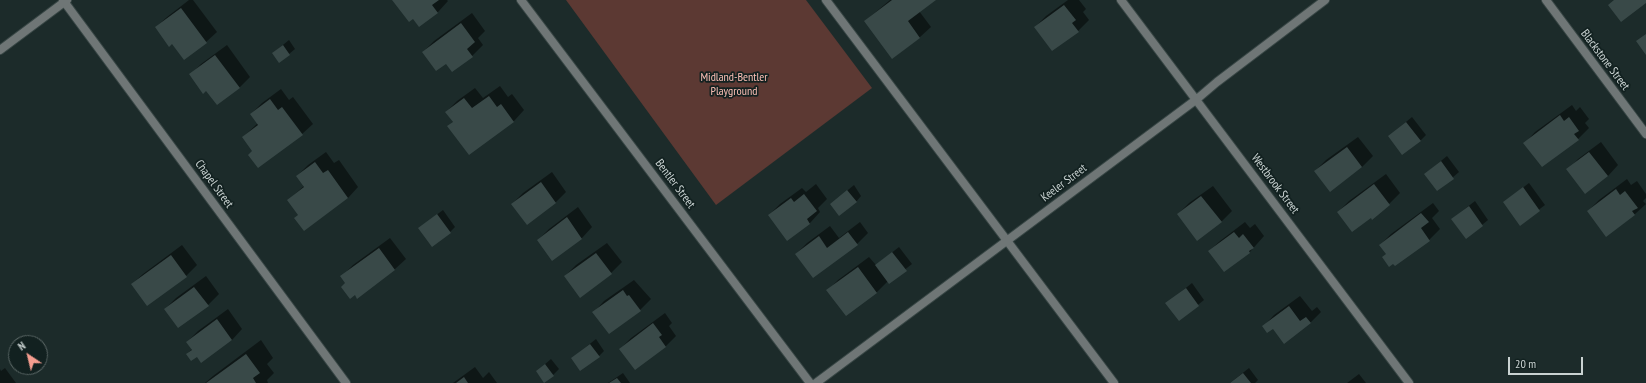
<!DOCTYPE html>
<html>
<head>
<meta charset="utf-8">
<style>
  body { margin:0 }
  #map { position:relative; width:1646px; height:383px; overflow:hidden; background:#1c2b2a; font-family:"PT Sans Narrow",sans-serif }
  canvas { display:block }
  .north { position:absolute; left:8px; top:335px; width:40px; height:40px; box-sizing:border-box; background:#122120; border:1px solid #5c6867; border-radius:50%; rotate:325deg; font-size:11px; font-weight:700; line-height:16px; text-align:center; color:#cad3d2 }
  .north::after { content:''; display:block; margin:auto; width:14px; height:18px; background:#f59d8f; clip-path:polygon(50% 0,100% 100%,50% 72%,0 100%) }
  .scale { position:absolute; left:1508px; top:357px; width:75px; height:18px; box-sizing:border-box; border:2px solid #cad3d2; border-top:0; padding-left:5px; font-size:12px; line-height:14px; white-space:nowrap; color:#cad3d2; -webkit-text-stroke:3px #122120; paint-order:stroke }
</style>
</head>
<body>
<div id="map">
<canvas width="1646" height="383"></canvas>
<div class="north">N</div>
<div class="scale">20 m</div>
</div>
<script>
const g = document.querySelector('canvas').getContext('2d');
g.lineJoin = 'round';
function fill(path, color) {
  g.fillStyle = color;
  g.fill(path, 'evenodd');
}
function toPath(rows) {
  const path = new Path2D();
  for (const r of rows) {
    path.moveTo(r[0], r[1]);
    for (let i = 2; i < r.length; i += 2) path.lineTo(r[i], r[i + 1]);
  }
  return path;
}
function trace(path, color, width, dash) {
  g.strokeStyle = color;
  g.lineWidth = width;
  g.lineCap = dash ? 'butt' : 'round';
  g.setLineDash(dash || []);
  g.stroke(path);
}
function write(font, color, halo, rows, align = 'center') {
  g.font = font + ' "PT Sans Narrow",sans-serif';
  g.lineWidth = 3.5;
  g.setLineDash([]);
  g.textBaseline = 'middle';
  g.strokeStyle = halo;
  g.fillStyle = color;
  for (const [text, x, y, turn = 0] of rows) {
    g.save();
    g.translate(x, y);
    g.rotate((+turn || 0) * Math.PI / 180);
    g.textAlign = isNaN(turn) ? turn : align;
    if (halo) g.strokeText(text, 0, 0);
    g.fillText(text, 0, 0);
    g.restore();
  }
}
const green = toPath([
  [566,0,806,0,872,88,716,205]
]);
const shadow = toPath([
  [189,0,193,0,217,32,206,42,173,43,156,27,167,17],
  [394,0,447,0,448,1,438,12,419,26,413,18],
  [890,0,934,0,919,11,931,27,920,37,893,58,865,21],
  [1068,0,1079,0,1086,9,1083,12,1089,20,1078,31,1035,27,1046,16],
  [472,13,485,31,478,38,483,45,472,56,446,63,423,52,434,41],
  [289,40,295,49,289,54,273,53],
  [227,45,250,77,239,88,206,90,190,75,201,64],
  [500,86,508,97,512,94,524,110,514,121,469,154,453,122,446,112,457,101,475,88,483,98],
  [281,89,289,100,293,97,313,124,302,134,243,137,258,123,251,114,262,103],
  [1572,105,1576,111,1580,107,1589,119,1585,123,1589,128,1578,139,1525,143,1535,132],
  [1412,117,1426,135,1420,141,1389,136],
  [1358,137,1373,156,1362,167,1315,171,1326,160],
  [1601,142,1618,165,1608,176,1568,170,1578,159],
  [326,152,334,163,339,160,358,187,348,198,299,215,288,200,304,186,297,176,308,165],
  [1447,156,1459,172,1438,190,1425,174],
  [552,172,566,192,556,202,527,224,512,204,523,193],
  [1386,174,1400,193,1389,204,1371,217,1338,212,1349,201],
  [1627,179,1631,185,1637,181,1646,194,1646,198,1643,201,1646,204,1635,214,1606,236,1588,211,1599,200],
  [1529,183,1545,205,1520,224,1504,202],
  [816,184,827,199,818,208,820,212,810,223,787,239,769,215,780,204,802,188,806,192],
  [854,185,861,196,856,202,831,204],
  [1213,186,1232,211,1221,222,1178,214,1189,203],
  [1475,201,1488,220,1466,238,1452,219],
  [1433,203,1439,211,1432,218,1440,229,1429,240,1395,265,1380,245,1391,234],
  [578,207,592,227,582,238,552,259,538,240,549,229],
  [443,210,455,227,450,232,419,228],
  [860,222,868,233,857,244,796,254,807,243,830,226,839,238],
  [1245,222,1250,228,1255,224,1264,236,1249,253,1209,251,1220,241],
  [390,238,406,259,395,269,357,297,342,276,353,265],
  [607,243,622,262,611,273,565,276,576,265],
  [182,245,197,265,186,276,147,304,132,284,143,274],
  [899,247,912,264,889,282,888,281,877,292,846,315,828,290,838,280,869,257,876,265],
  [206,276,219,294,208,305,165,309,176,298],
  [634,280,651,299,640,310,594,312,604,301],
  [1192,283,1204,300,1179,320,1167,303],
  [1300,296,1312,311,1317,307,1321,312,1310,323,1264,326,1274,315],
  [228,309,242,329,232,340,197,355,187,354,192,349,187,342,198,331],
  [665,313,672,323,669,326,676,336,665,347,620,349,631,338],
  [596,339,604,351,599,356,572,358],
  [261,340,273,358,267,364,274,373,267,380,268,383,205,383,213,376],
  [551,359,559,369,553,375,537,371],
  [475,367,483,378,489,372,497,383,453,383],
  [5,368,16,383,0,383,0,369,1,371],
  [1249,368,1258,380,1255,383,1230,383],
  [623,373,630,383,608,383],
  [1359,374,1366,383,1347,383]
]);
const building = toPath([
  [392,0,439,0,432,5,438,13,419,27,413,19,409,22],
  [892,0,936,0,908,21,920,38,892,59,864,21],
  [1614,0,1646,0,1646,3,1621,22,1608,5],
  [1064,5,1076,20,1072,23,1079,32,1052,51,1034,27],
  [181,8,207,43,184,60,172,44,169,47,155,27],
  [461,23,475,42,467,49,473,57,452,72,446,64,436,71,422,52],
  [1646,34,1646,55,1636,41],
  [283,45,290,55,279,63,272,53],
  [215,55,240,88,217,105,206,91,203,94,189,74],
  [489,96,497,107,501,104,514,122,469,155,447,126,453,122,445,112,464,98,472,108],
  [270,99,278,110,282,107,303,135,258,168,248,155,252,151,242,137,258,125,250,114],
  [1560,115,1564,121,1569,117,1579,131,1574,134,1579,140,1542,167,1523,143],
  [1406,122,1421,141,1402,155,1388,136],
  [1347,147,1362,167,1330,192,1314,171],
  [1589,152,1608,176,1585,194,1566,169],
  [1441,161,1454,179,1437,191,1424,174],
  [315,162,323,173,328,170,348,198,304,231,294,218,298,215,287,200,304,187,296,176],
  [541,182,556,203,527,225,511,204],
  [1374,184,1390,205,1372,220,1371,218,1352,232,1337,212],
  [1523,187,1540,211,1520,226,1503,202],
  [1616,189,1620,195,1625,191,1638,208,1632,211,1635,215,1606,237,1587,211],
  [847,190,857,202,839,216,830,204],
  [804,194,817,211,807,219,810,224,787,241,768,215,791,198,794,202],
  [1201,196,1222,222,1197,241,1177,214],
  [1469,206,1483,226,1466,239,1451,219],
  [1421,213,1429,222,1421,228,1430,241,1395,266,1393,264,1389,267,1382,257,1386,254,1379,245],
  [437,214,451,233,432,247,418,228],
  [567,217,582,239,552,261,537,240],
  [848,232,858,245,813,278,795,254,819,236,827,248],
  [1234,232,1239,238,1243,234,1254,248,1249,251,1250,253,1224,272,1208,251],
  [379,248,395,270,357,299,355,295,350,299,341,287,345,283,340,276],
  [892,252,907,271,889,284,875,265],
  [596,253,612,274,580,298,564,276],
  [171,255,187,277,147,306,131,284],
  [858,267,877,293,846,316,826,290],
  [194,287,209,306,178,328,164,309],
  [1186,288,1199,306,1179,321,1165,303],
  [623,290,627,296,629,295,641,311,609,334,592,312],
  [1289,306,1300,321,1306,317,1311,323,1284,344,1273,329,1267,333,1262,326],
  [217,319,232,340,201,363,197,357,191,361,186,354,192,350,186,342],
  [653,323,662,335,659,337,666,347,635,370,619,349],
  [590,344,600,357,580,371,571,358],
  [246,354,260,373,253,378,256,383,206,383],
  [545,364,554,376,544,383,536,371],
  [1243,373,1251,383,1230,383],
  [464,377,468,383,456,383],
  [617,378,621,383,609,383]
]);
const lane = toPath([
  [826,0,1114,383]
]);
const street = toPath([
  [63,0,346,383],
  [521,0,810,383],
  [1121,0,1409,383],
  [1546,0,1646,134],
  [0,50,67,0],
  [816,383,1197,99,1217,82,1325,0]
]);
const streetNames = [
  ["Blackstone Street",1605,60,53],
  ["Keeler Street",1064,183,-37],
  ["Chapel Street",214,184,54],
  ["Bentler Street",675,184,53],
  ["Westbrook Street",1275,184,53]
];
const parkNames = [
  ["Midland-Bentler",734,78],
  ["Playground",734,92]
];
fill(green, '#5c3933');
fill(shadow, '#0007');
fill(building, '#394948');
trace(lane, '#384645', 10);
trace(street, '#384645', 10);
trace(lane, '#6f7676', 8);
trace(street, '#6f7676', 8);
write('12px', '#cad3d2', '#122120', streetNames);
write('12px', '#fec0b6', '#122120', parkNames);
</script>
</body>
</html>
